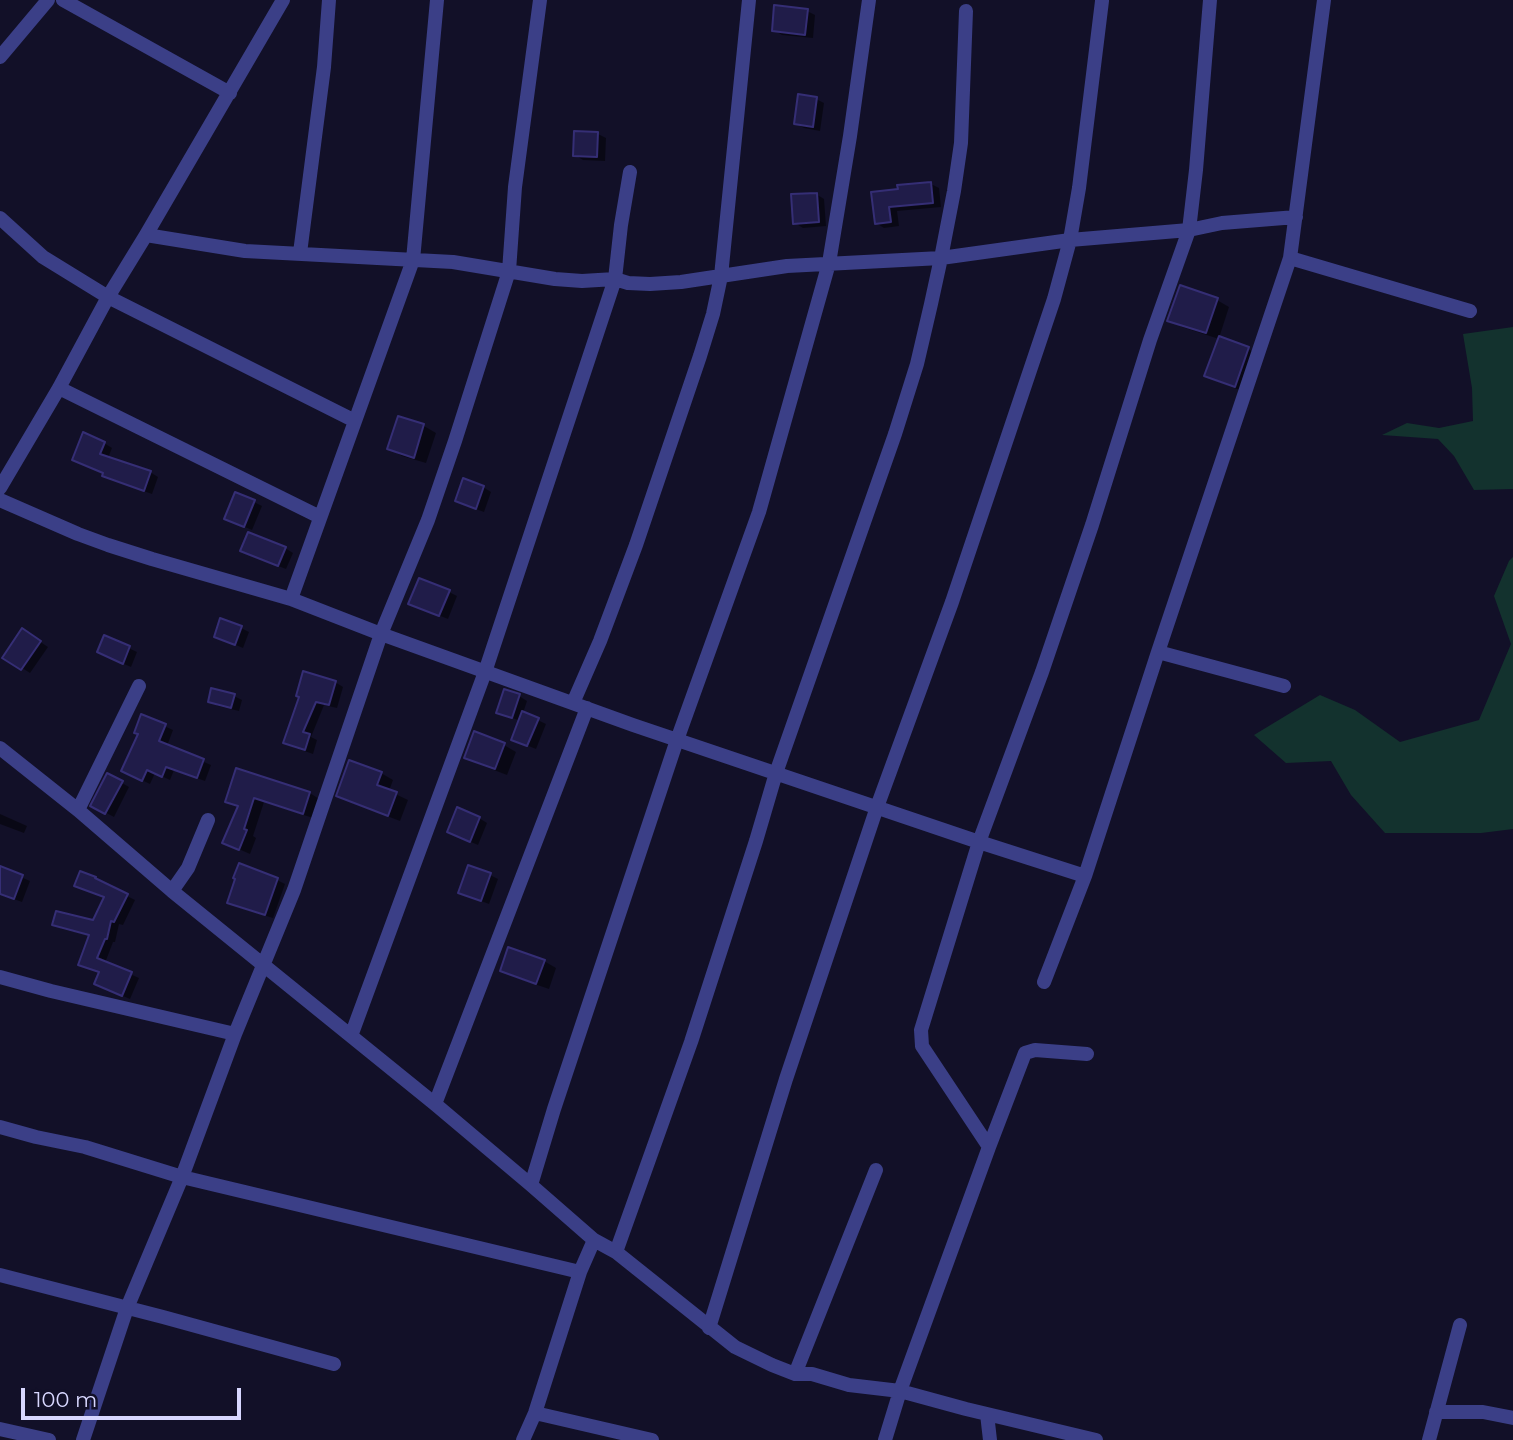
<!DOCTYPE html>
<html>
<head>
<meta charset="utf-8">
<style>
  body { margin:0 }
  #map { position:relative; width:1513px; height:1440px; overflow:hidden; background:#121028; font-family:Montserrat,sans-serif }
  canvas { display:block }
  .scale { position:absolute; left:21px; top:1388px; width:220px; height:32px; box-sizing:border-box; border:4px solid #d8d7ff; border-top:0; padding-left:9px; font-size:21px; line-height:24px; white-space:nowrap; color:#d8d7ff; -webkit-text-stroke:5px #121028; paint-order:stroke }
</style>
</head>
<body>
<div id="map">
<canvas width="1513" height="1440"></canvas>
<div class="scale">100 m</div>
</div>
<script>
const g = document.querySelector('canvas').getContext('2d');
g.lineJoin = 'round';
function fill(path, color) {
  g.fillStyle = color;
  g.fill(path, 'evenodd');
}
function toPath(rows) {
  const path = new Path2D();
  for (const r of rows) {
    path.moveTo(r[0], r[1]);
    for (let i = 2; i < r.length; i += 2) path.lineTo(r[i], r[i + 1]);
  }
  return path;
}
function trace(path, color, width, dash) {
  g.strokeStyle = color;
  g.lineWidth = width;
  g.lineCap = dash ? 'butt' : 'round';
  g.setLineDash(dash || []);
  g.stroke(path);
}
const green = toPath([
  [1513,327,1513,489,1474,490,1454,456,1438,439,1382,435,1407,423,1439,428,1473,421,1472,388,1463,334],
  [1513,557,1513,829,1481,833,1385,833,1351,795,1331,761,1286,763,1254,735,1320,695,1355,710,1400,742,1479,720,1511,644,1494,596,1509,561]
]);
const shadow = toPath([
  [807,11,815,15,813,38,782,35,774,30],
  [816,99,824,103,820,131,804,128,796,124],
  [598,134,606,138,605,161,583,160,575,155],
  [931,184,939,188,941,207,897,211,899,226,884,228,876,223,873,194],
  [816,194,824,199,826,226,803,228,795,223],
  [1217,300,1229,307,1219,338,1248,349,1261,356,1247,393,1219,382,1206,375,1219,339,1182,327,1169,320],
  [399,418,424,426,436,433,426,463,402,456,390,449],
  [104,443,112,448,108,458,150,472,158,477,152,494,112,480,104,475,105,473,82,463],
  [483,487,491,492,484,512,465,505],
  [254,502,262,506,252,530,226,519],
  [285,548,293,553,286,569,250,555],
  [449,592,457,596,448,619,418,607],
  [241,628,249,632,243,648,224,640],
  [30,635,48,647,30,673,5,657],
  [105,637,137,652,131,667,106,656],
  [335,682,343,687,337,708,324,705,311,737,317,740,313,754,293,747,285,743,301,697],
  [234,696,242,700,239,711,218,706,210,701],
  [519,696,527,701,523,713,546,724,536,749,521,743,520,721,498,712],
  [142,716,173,730,167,746,211,765,205,781,174,770,170,780,155,773,150,784,131,775],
  [504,745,516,752,507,775,478,764,466,757],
  [237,770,310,793,319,799,313,818,264,802,253,836,256,838,250,854,225,843,239,808,227,801],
  [381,773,393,780,389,791,408,800,400,821,350,802,338,795],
  [108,775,129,787,114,817,93,806],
  [0,814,27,826,24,833,0,824],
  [479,818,487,823,478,845,457,836],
  [0,868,30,881,22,902,0,894],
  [81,873,95,878,103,883,103,884,135,900,123,925,119,924,115,942,113,942,105,963,139,978,130,999,104,988,101,973,80,964,91,936,62,929,54,925,94,922,106,897,76,885],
  [490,875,498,879,489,904,460,893],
  [277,880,285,884,273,918,237,907,230,902],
  [544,961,556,968,549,989,514,977,502,970]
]);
const building = toPath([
  [774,5,808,9,805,35,772,31,774,5],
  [798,94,817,97,813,127,794,124,798,94],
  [574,131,598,132,597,157,573,156,574,131],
  [931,182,933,203,889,207,891,222,875,224,871,192,898,189,897,185,931,182],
  [817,193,819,222,793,224,791,194,817,193],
  [1180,285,1218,298,1206,333,1167,321,1180,285],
  [1219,336,1249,347,1235,387,1204,376,1219,336],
  [398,416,424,424,414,458,387,449,398,416],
  [83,432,105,442,100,454,151,471,144,491,102,476,103,473,72,460,83,432],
  [463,478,484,486,476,509,455,501,463,478],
  [235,492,255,500,244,527,224,519,235,492],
  [248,532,286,547,278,566,240,551,248,532],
  [419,578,450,590,439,616,408,604,419,578],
  [220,618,242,626,235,645,214,637,220,618],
  [22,628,41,641,21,670,2,658,22,628],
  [104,635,130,646,123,664,97,652,104,635],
  [303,671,336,681,329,705,316,702,303,732,310,734,305,750,283,743,299,697,296,696,303,671],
  [211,688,235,694,231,708,208,702,211,688],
  [504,689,520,694,512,718,496,713,504,689],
  [522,711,539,718,527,746,511,740,522,711],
  [141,714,166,724,159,741,204,759,197,778,166,767,162,777,147,770,142,781,121,771,138,734,134,733,141,714],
  [474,731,505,743,495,769,464,758,474,731],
  [349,760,382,772,377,785,397,792,388,816,336,796,349,760],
  [236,768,310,792,303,814,254,798,244,829,247,830,239,850,222,843,238,806,225,802,236,768],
  [107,773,123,781,105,814,90,806,107,773],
  [457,807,480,817,470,842,447,832,457,807],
  [239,863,278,878,265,915,227,903,235,879,233,878,239,863],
  [468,865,491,873,481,901,458,893,468,865],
  [0,866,23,875,14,899,0,894,0,866],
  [80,871,96,877,95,878,128,894,114,922,111,921,107,939,105,939,97,958,132,972,122,996,94,984,99,972,78,965,89,935,52,925,56,911,93,920,104,897,74,886,80,871],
  [508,947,545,960,536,984,500,971,508,947]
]);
const street = toPath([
  [63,0,230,93],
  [0,57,48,0],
  [0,218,43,257,108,297,355,421],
  [146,235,245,251,453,262,555,279,582,281,615,279,628,283,650,284,681,282,787,266,941,258,1070,240,1189,230,1222,223,1296,217],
  [300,253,324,67,329,0],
  [1290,258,1470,311],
  [59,388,320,517],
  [0,488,59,388,108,297,146,235,283,0],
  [0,500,78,534,108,545,152,559,291,599,381,634,633,725,979,842,1085,876],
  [291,599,413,260,437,0],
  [1158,652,1284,686],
  [573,703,600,641,636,545,700,356,713,314,721,276,749,0],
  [0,748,78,810,172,891,435,1104,531,1185,594,1240,616,1252,735,1347,772,1365,795,1374,812,1374,849,1385,900,1391,966,1409,1096,1440],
  [78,810,139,686],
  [172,891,188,868,208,820],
  [0,977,51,991,235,1034],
  [1044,982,1085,876,1158,652,1290,258,1324,0],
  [351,1036,485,672,615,279,621,225,630,172],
  [435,1104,587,708],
  [0,1127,36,1137,85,1147,182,1177,580,1272],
  [989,1147,922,1046,921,1030,979,842,1042,672,1092,525,1150,340,1189,230,1196,170,1210,0],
  [531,1185,554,1109,677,740,759,512,829,263,850,136,869,0],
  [616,1252,691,1042,756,841,776,773,895,434,917,364,931,304,941,258,954,191,961,143,966,11],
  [0,1275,163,1317,334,1364],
  [709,1328,786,1079,877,807,952,602,1054,299,1070,240,1079,188,1102,1],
  [795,1374,876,1170],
  [1436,1412,1483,1412,1513,1418],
  [535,1413,652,1440],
  [987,1414,990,1440],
  [0,1429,49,1440],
  [83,1440,127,1308,182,1177,235,1034,294,890,381,634,428,520,455,441,509,271,515,187,540,0],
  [523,1440,535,1413,580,1272,594,1240],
  [885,1440,900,1391,989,1147,1025,1053,1035,1050,1087,1054],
  [1429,1440,1460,1325]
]);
fill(green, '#13322e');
fill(shadow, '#0007');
fill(building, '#201c49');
trace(building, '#352e75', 2);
trace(street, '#3b3f87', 14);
</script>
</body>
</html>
